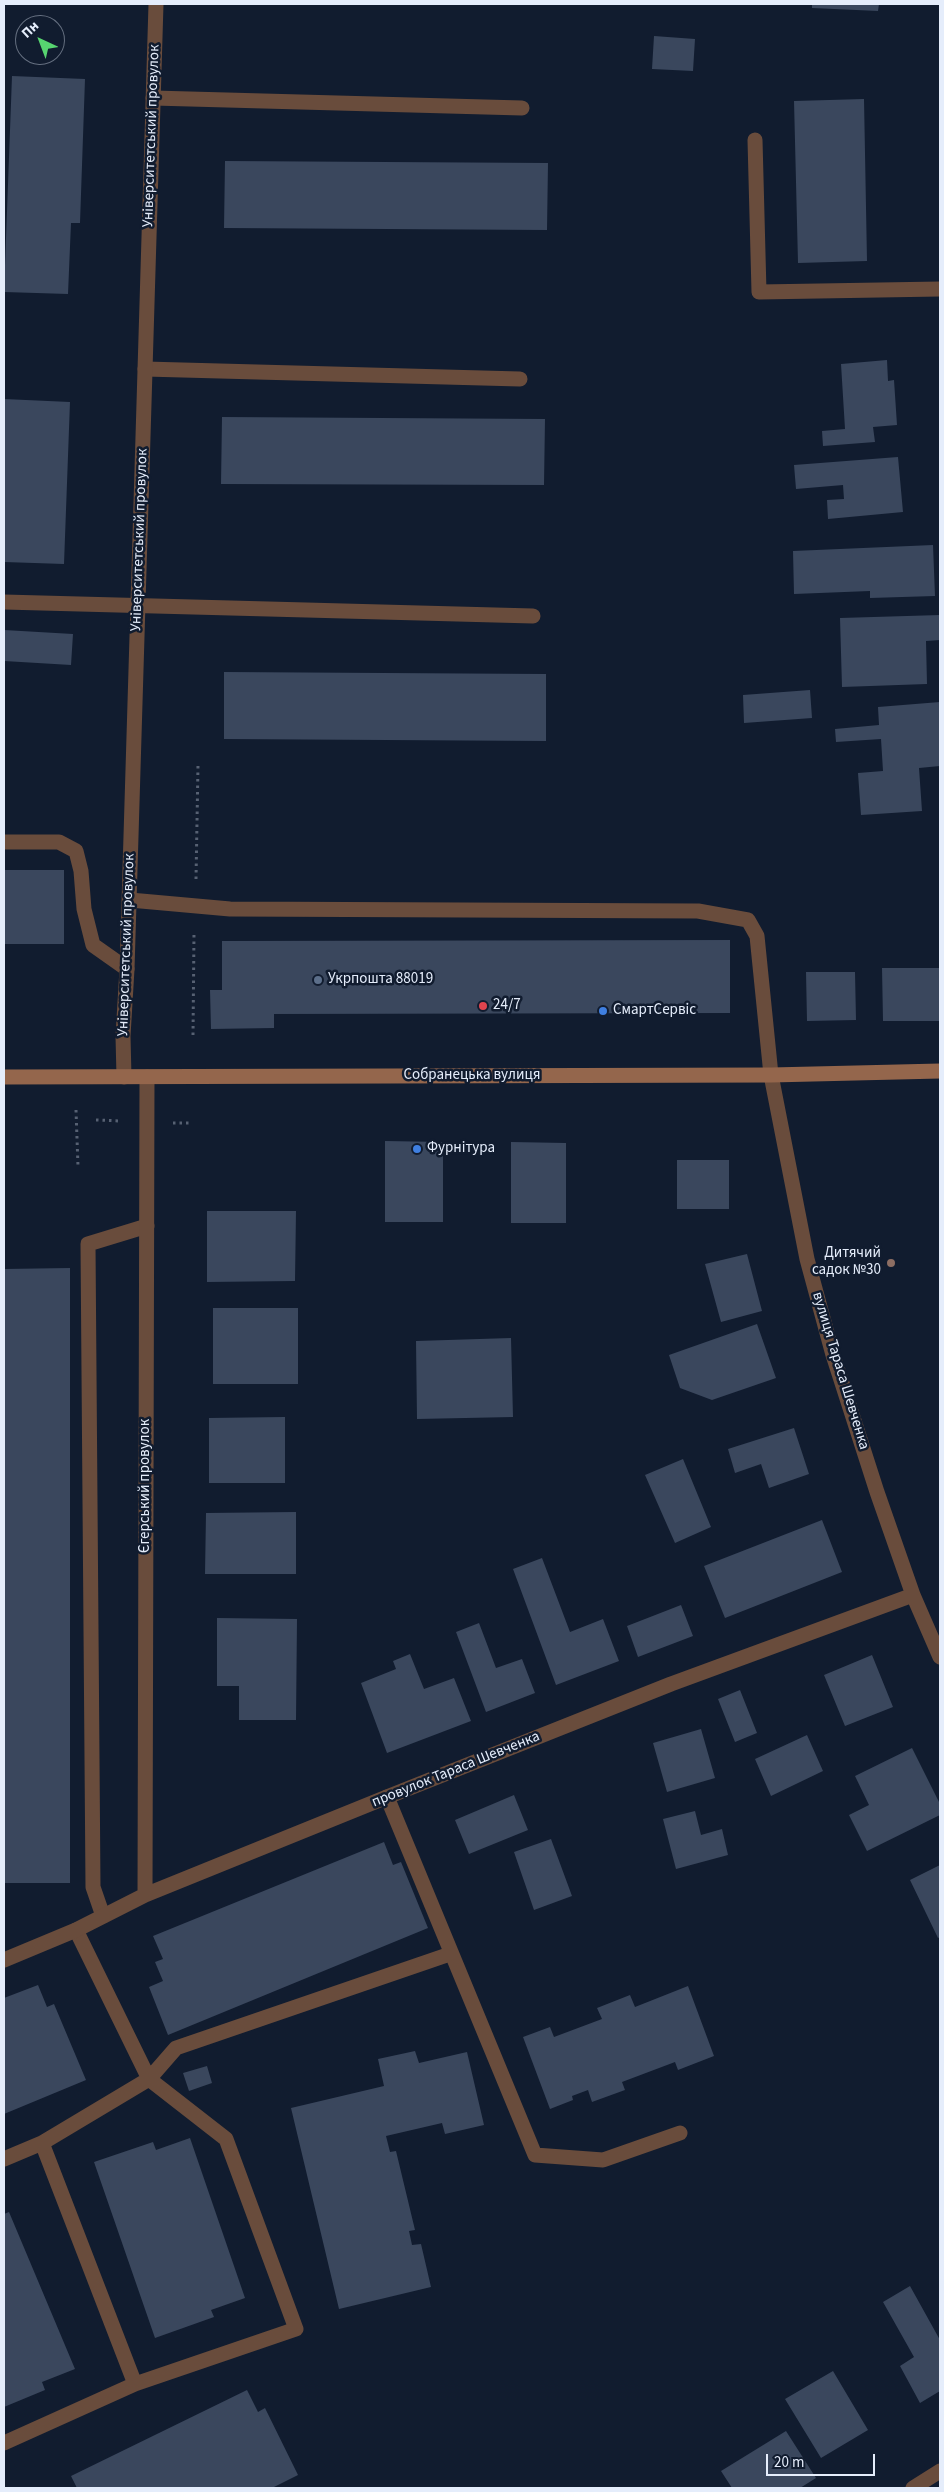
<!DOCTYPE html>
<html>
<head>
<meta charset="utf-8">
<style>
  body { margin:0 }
  #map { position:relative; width:944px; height:2492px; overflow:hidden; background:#111c2f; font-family:"Source Sans 3",sans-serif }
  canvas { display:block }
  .frame { position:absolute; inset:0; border:5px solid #e5edfb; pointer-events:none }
  .north { position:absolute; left:15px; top:15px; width:50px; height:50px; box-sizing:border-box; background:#111c2f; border:1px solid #667081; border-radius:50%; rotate:317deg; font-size:14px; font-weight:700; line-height:20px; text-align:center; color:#e5edfb }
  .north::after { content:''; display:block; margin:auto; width:18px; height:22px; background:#57d570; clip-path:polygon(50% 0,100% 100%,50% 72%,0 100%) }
  .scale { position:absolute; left:766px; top:2454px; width:109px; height:22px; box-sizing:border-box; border:2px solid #e5edfb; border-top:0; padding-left:6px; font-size:15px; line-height:18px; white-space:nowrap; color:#e5edfb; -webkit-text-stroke:4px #111c2f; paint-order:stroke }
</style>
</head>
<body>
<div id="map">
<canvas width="944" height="2492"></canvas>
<div class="frame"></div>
<div class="north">Пн</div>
<div class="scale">20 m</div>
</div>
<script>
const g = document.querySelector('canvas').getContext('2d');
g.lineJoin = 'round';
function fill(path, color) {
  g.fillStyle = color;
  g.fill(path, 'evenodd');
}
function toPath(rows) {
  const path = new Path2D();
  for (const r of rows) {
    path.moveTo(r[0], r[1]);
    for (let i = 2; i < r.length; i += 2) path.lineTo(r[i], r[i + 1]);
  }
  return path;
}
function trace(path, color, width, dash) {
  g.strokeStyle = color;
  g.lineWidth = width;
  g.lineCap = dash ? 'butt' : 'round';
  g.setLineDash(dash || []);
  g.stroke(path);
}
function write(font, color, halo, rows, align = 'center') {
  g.font = font + ' "Source Sans 3",sans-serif';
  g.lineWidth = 5;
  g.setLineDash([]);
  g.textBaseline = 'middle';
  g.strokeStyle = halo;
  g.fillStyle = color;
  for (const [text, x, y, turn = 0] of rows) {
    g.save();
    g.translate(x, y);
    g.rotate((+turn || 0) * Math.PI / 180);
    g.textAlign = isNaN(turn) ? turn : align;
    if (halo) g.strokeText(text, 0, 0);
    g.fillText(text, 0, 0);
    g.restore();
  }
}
const building = toPath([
  [812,4,879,4,878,11,812,8],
  [654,36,695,39,693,71,652,69],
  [12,76,85,79,80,223,71,223,68,294,4,292],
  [864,99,867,261,798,263,794,101],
  [225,161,548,163,547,230,224,228],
  [887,360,888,381,894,380,897,425,873,427,875,442,823,446,822,431,845,429,841,364],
  [4,399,70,402,64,564,4,562],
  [222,417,545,419,544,485,221,484],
  [898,457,903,512,828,519,827,500,844,499,843,485,796,489,794,465],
  [933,545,935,596,870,598,870,591,794,594,793,551],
  [940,615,940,640,926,641,927,684,842,687,840,618],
  [4,630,73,634,71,665,4,661],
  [224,672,546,674,546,741,224,739],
  [810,690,812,718,744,723,743,695],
  [940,702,940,766,919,768,922,811,861,815,858,773,883,771,881,739,836,742,835,729,879,725,878,707],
  [4,870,64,870,64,944,4,944],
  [730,940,730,1013,274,1014,274,1028,211,1029,210,990,222,990,222,941],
  [882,968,939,968,940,1021,883,1021],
  [806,972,855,972,856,1020,807,1021],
  [385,1141,443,1142,443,1222,385,1222],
  [511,1142,566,1143,566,1223,511,1223],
  [677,1160,729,1160,729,1209,677,1209],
  [207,1211,296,1211,295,1281,207,1282],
  [747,1254,762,1311,721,1322,705,1264],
  [70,1268,70,1883,5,1883,4,1269],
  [213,1308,298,1308,298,1384,213,1384],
  [757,1324,776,1378,712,1400,680,1388,669,1355],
  [511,1338,513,1417,417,1419,416,1341],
  [285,1417,285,1483,209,1483,209,1418],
  [794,1428,809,1474,769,1488,761,1464,735,1473,728,1449],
  [683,1459,711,1527,675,1543,645,1475],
  [296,1512,296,1574,205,1574,206,1513],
  [822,1520,842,1572,725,1618,704,1566],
  [542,1558,570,1632,603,1619,619,1661,556,1685,513,1569],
  [681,1605,693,1636,638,1657,627,1626],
  [217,1618,297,1619,296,1720,239,1720,239,1686,217,1686],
  [479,1623,496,1668,522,1659,535,1693,486,1712,456,1632],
  [410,1654,424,1689,454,1678,471,1721,387,1753,361,1683,396,1669,393,1661],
  [872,1655,893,1707,845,1726,824,1675],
  [740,1690,757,1733,735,1742,718,1699],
  [701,1729,715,1778,667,1792,653,1743],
  [807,1735,823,1771,771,1796,755,1759],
  [912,1748,940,1804,940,1815,867,1851,849,1815,869,1805,855,1776],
  [514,1795,528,1830,469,1854,455,1820],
  [695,1811,701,1835,722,1829,728,1855,676,1869,663,1819],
  [551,1839,572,1896,534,1910,514,1852],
  [384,1842,393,1865,401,1862,428,1928,168,2035,149,1987,163,1981,155,1962,163,1959,153,1936],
  [940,1865,940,1937,938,1938,910,1880],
  [38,1985,47,2007,54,2004,86,2080,4,2114,4,1998],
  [688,1986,714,2056,678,2070,675,2062,622,2082,625,2090,592,2102,588,2090,572,2096,573,2100,550,2109,523,2037,550,2027,554,2037,602,2019,597,2008,630,1995,635,2007],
  [415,2051,419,2063,467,2052,484,2125,445,2134,442,2123,386,2136,390,2152,396,2151,415,2230,409,2231,412,2245,421,2244,431,2287,339,2309,291,2108,384,2086,378,2059],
  [207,2066,212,2083,189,2091,183,2073],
  [190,2138,245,2298,211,2310,214,2317,155,2338,94,2162,153,2142,156,2150],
  [9,2212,75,2369,42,2382,45,2390,4,2407,4,2214],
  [910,2286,940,2340,940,2391,920,2403,900,2366,914,2357,883,2302],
  [833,2371,868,2430,821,2458,785,2399],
  [247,2390,258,2412,265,2408,298,2475,272,2488,77,2488,71,2476],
  [786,2431,816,2478,800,2488,732,2488,721,2471]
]);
const path = toPath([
  [196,879,198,765],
  [193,1035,194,933],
  [76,1110,78,1166],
  [96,1120,121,1121],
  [173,1123,189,1123]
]);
const lane = toPath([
  [153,98,522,108],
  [755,140,759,292,940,289],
  [145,369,520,379],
  [4,602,533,616],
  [4,842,59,842,76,851,81,871,84,909,93,945,127,969],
  [130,900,230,909,698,911,748,920,757,936,771,1075],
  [387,1797,535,2155,603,2160,680,2133],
  [103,1916,93,1887,88,1244,147,1226],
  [42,2143,135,2384],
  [4,2159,42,2143,149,2079,176,2048,450,1954],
  [4,2443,135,2384,296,2329,226,2139,149,2079,76,1930]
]);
const street = toPath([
  [771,1075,807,1259,833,1355,877,1492,913,1595,940,1657],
  [124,1077,123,1036,127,969,156,4],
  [145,1895,147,1077],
  [4,1960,76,1930,145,1895,387,1797,671,1684,913,1595],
  [913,2488,940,2471]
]);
const secondary = toPath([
  [4,1077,771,1075,940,1071]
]);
const markers = [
  [318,980,5,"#5c6f8a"],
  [483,1006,5,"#e0444e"],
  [603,1011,5,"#3f7fe0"],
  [417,1149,5,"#3f7fe0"],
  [891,1263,5,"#8d6e63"]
];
const streetNames = [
  ["Університетський провулок",152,136,-88],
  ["Університетський провулок",140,540,-88],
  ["Університетський провулок",127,945,-88],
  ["Собранецька вулиця",472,1076],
  ["вулиця Тараса Шевченка",840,1371,73],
  ["Єгерський провулок",146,1486,-90],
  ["провулок Тараса Шевченка",456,1770,-22]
];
const poiNames = [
  ["Укрпошта 88019",328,980],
  ["24/7",493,1006],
  ["СмартСервіс",613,1011],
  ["Фурнітура",427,1149],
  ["Дитячий",881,1254,"right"],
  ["садок №30",881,1271,"right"]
];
fill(building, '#3a475d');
trace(path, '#576173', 3, [2.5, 4]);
trace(lane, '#694c3c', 15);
trace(street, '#694c3c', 15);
trace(secondary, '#94664c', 15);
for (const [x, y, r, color] of markers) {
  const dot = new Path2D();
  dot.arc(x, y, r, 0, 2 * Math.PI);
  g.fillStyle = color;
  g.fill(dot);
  trace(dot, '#111c2f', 2);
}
write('15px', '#e5edfb', '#111c2f', streetNames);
write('15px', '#e5edfb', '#111c2f', poiNames, 'left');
</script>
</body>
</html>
